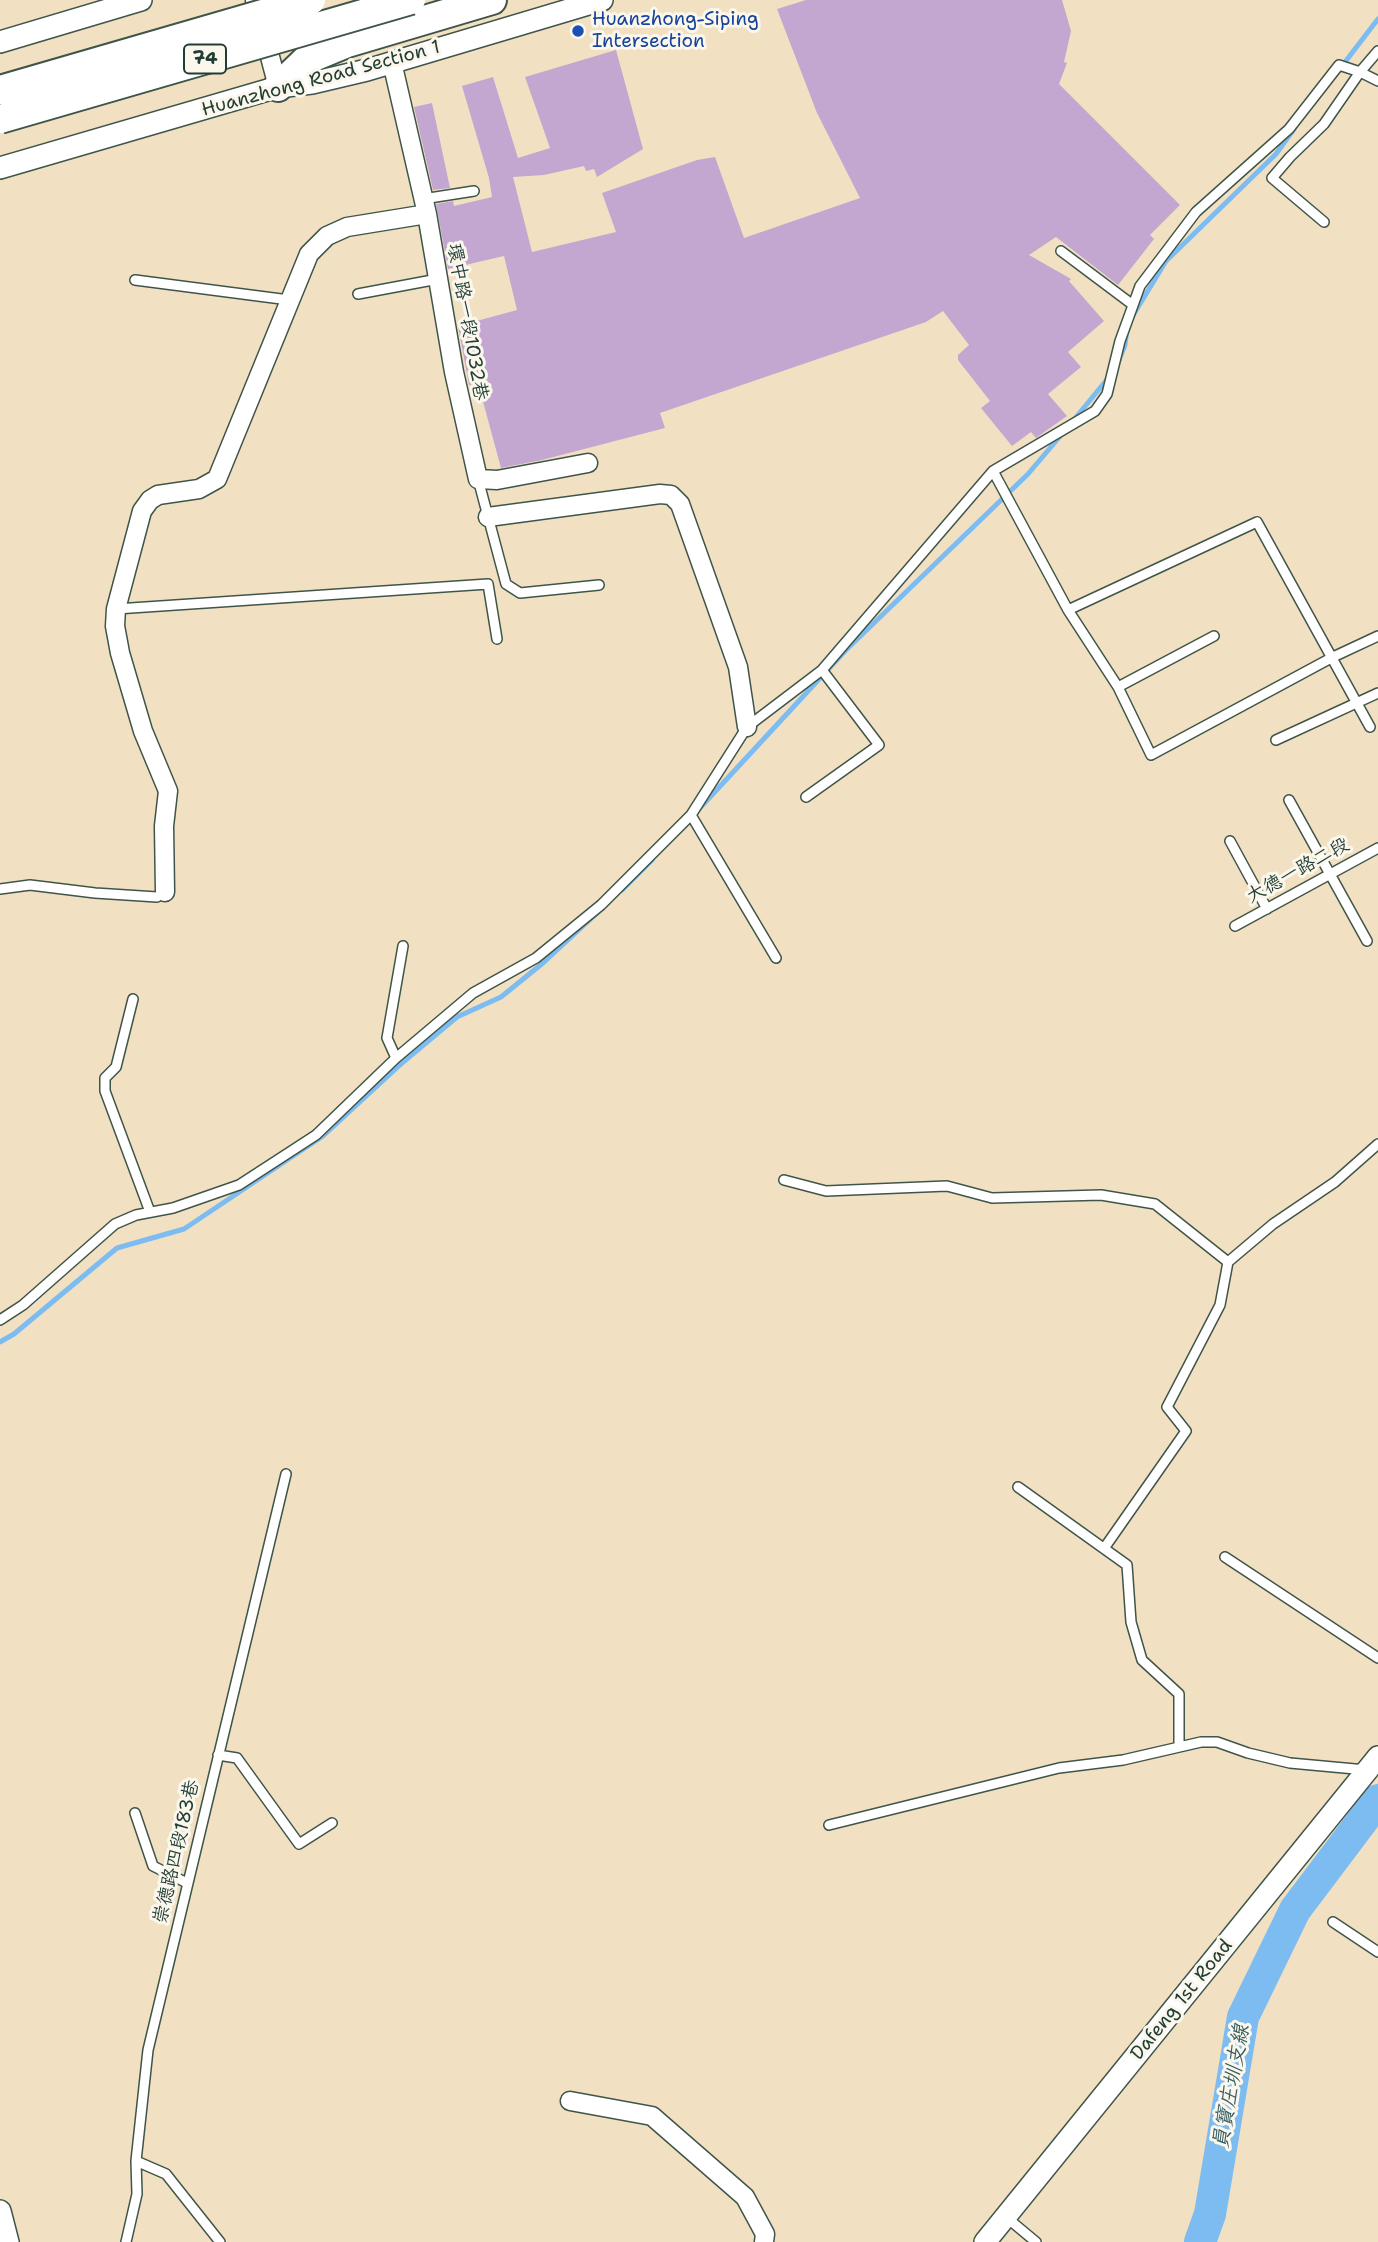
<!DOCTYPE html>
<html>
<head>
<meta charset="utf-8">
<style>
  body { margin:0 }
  canvas { display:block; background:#f2e0c2 }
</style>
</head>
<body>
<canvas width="1378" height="2242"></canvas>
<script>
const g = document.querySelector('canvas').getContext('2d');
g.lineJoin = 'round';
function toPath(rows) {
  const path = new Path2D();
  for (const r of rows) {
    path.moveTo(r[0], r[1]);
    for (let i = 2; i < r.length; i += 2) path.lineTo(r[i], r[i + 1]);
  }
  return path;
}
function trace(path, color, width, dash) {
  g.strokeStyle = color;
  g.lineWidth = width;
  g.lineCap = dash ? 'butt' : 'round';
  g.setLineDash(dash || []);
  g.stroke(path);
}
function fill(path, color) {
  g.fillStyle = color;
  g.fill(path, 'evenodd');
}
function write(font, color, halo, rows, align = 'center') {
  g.font = font + ' "Shantell Sans","LXGW WenKai TC",sans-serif';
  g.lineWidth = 6;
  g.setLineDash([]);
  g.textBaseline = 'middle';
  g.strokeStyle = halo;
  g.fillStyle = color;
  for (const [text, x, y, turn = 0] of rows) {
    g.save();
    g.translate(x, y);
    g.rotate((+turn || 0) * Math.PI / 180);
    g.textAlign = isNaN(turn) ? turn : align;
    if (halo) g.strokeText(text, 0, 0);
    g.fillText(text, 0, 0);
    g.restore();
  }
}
const stream = toPath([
  [1342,66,1378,19],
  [1132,317,1166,261,1276,154,1294,129],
  [1119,360,1125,345,1127,329],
  [1073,421,1109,377],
  [699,809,846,650,1028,474,1062,434],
  [622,890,652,860],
  [0,1342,14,1334,117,1248,184,1229,323,1136,402,1063,457,1017,501,997,543,963,597,913]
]);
const river = toPath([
  [1200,2242,1210,2214,1243,2017,1295,1910,1378,1800]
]);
const building = toPath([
  [806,0,1062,0,1071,31,1064,62,1067,63,1059,84,1180,205,1150,235,1154,239,1118,285,1056,237,1029,255,1071,279,1069,281,1104,321,1068,352,1081,367,1048,394,1067,416,1036,438,1031,432,1012,446,981,408,990,401,958,360,958,355,969,345,943,311,926,322,660,413,665,428,542,460,501,468,478,383,469,385,458,326,517,310,504,256,448,269,436,204,453,201,454,206,492,197,489,178,462,86,493,77,518,158,550,148,525,77,616,50,643,149,597,177,594,169,586,171,584,166,544,175,513,177,532,252,616,232,602,193,697,160,715,157,744,238,860,198,817,113,777,9],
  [432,103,450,188,433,190,414,107]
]);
const service = toPath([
  [423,199,474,191],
  [1324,222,1272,178,1290,157,1324,124,1360,72,1378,81],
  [1061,251,1133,305],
  [135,280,289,300],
  [358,294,438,279],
  [993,471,1068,610,1257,522,1370,727],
  [478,479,506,584,520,593,599,585],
  [116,609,488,584,497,639],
  [1068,610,1118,687,1151,755,1333,657,1378,636],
  [1118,687,1214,636],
  [1276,740,1378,693],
  [806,797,879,745,822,670],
  [1289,800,1367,941],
  [691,815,776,958],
  [1230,841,1267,909],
  [0,889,30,885,95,893,157,897],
  [1235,926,1378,848],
  [133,999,116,1067,105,1078,105,1091,150,1212],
  [396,1058,387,1038,403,946],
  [784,1180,826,1191,947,1186,992,1198,1101,1195,1155,1204,1228,1262],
  [0,1320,23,1305,115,1224,136,1215,173,1208,239,1185,316,1135,396,1058,473,993,536,958,601,905,691,815,747,727,822,670,993,471,1095,411,1107,394,1120,341,1140,286,1196,212,1289,129,1339,65,1360,72,1378,51],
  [1018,1487,1127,1565,1131,1622,1142,1660,1179,1694,1179,1746],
  [1105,1547,1186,1431,1167,1407,1220,1305,1228,1262,1273,1224,1335,1182,1378,1144],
  [1225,1557,1378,1658],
  [218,1755,237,1758,299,1844,332,1823],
  [135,1813,153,1866,187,1883],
  [829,1825,1059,1768,1123,1760,1201,1742,1217,1742,1248,1753,1290,1763,1366,1770],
  [1333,1922,1378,1952],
  [136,2161,166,2174,220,2242],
  [1006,2217,1036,2242],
  [126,2242,137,2194,136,2161,148,2050,286,1474]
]);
const minor = toPath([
  [255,0,278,87],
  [392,62,427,214,454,372,478,479,497,480,588,463],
  [488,517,660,494,671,495,680,504,738,667,747,727],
  [165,892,164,826,168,791,143,731,120,653,115,626,116,609,142,511,150,500,158,495,199,489,217,479,309,254,327,236,347,227,427,214],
  [570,2101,652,2116,745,2197,765,2234,764,2242]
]);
const tertiary = toPath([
  [0,42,141,0],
  [0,168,278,87,312,83,367,70,602,0],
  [0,2211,8,2242],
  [985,2242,1378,1757]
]);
const trunk = toPath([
  [278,87,306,60,347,43,492,0]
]);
const trunkBridge = toPath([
  [0,90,311,0],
  [0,119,411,0]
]);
const markers = [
  [578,31,7,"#1a4fb4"]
];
const shields = [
  [205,59,42]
];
const shieldNames = [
  ["74",205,59]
];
const transitNames = [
  ["Huanzhong-Siping",592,20],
  ["Intersection",592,42]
];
const streetNames = [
  ["Huanzhong Road Section 1",321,79,-15],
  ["環中路一段1032巷",467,322,80],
  ["大德一路二段",1298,871,-29],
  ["崇德路四段183巷",177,1852,-77],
  ["Dafeng 1st Road",1182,2000,-51]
];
const waterNames = [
  ["員寶庄圳支線",1232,2087,-80]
];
trace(stream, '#7cbcf1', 5);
trace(river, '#7cbcf1', 32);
fill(building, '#c4a7d0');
trace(service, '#3f5549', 12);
trace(minor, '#3f5549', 21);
trace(tertiary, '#3f5549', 24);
trace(trunk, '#3f5549', 32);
trace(service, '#fff', 9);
trace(minor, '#fff', 18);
trace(tertiary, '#fff', 21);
trace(trunk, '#fff', 28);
trace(trunkBridge, '#3f5549', 32, []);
trace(trunkBridge, '#fff', 28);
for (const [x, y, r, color] of markers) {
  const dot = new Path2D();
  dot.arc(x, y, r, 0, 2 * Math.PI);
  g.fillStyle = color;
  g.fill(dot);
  trace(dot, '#fbf7ec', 2.5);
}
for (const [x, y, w] of shields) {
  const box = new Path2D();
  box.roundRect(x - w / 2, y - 14.5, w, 29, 5);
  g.fillStyle = '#fbf7ec';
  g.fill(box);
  trace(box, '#1f3d34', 2);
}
write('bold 18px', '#1f3d34', null, shieldNames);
write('19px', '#164399', '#fbf7ec', transitNames, 'left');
write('19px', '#1f3d34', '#fbf7ec', streetNames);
write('italic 21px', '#365d63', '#fbf7ec', waterNames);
</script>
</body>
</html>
